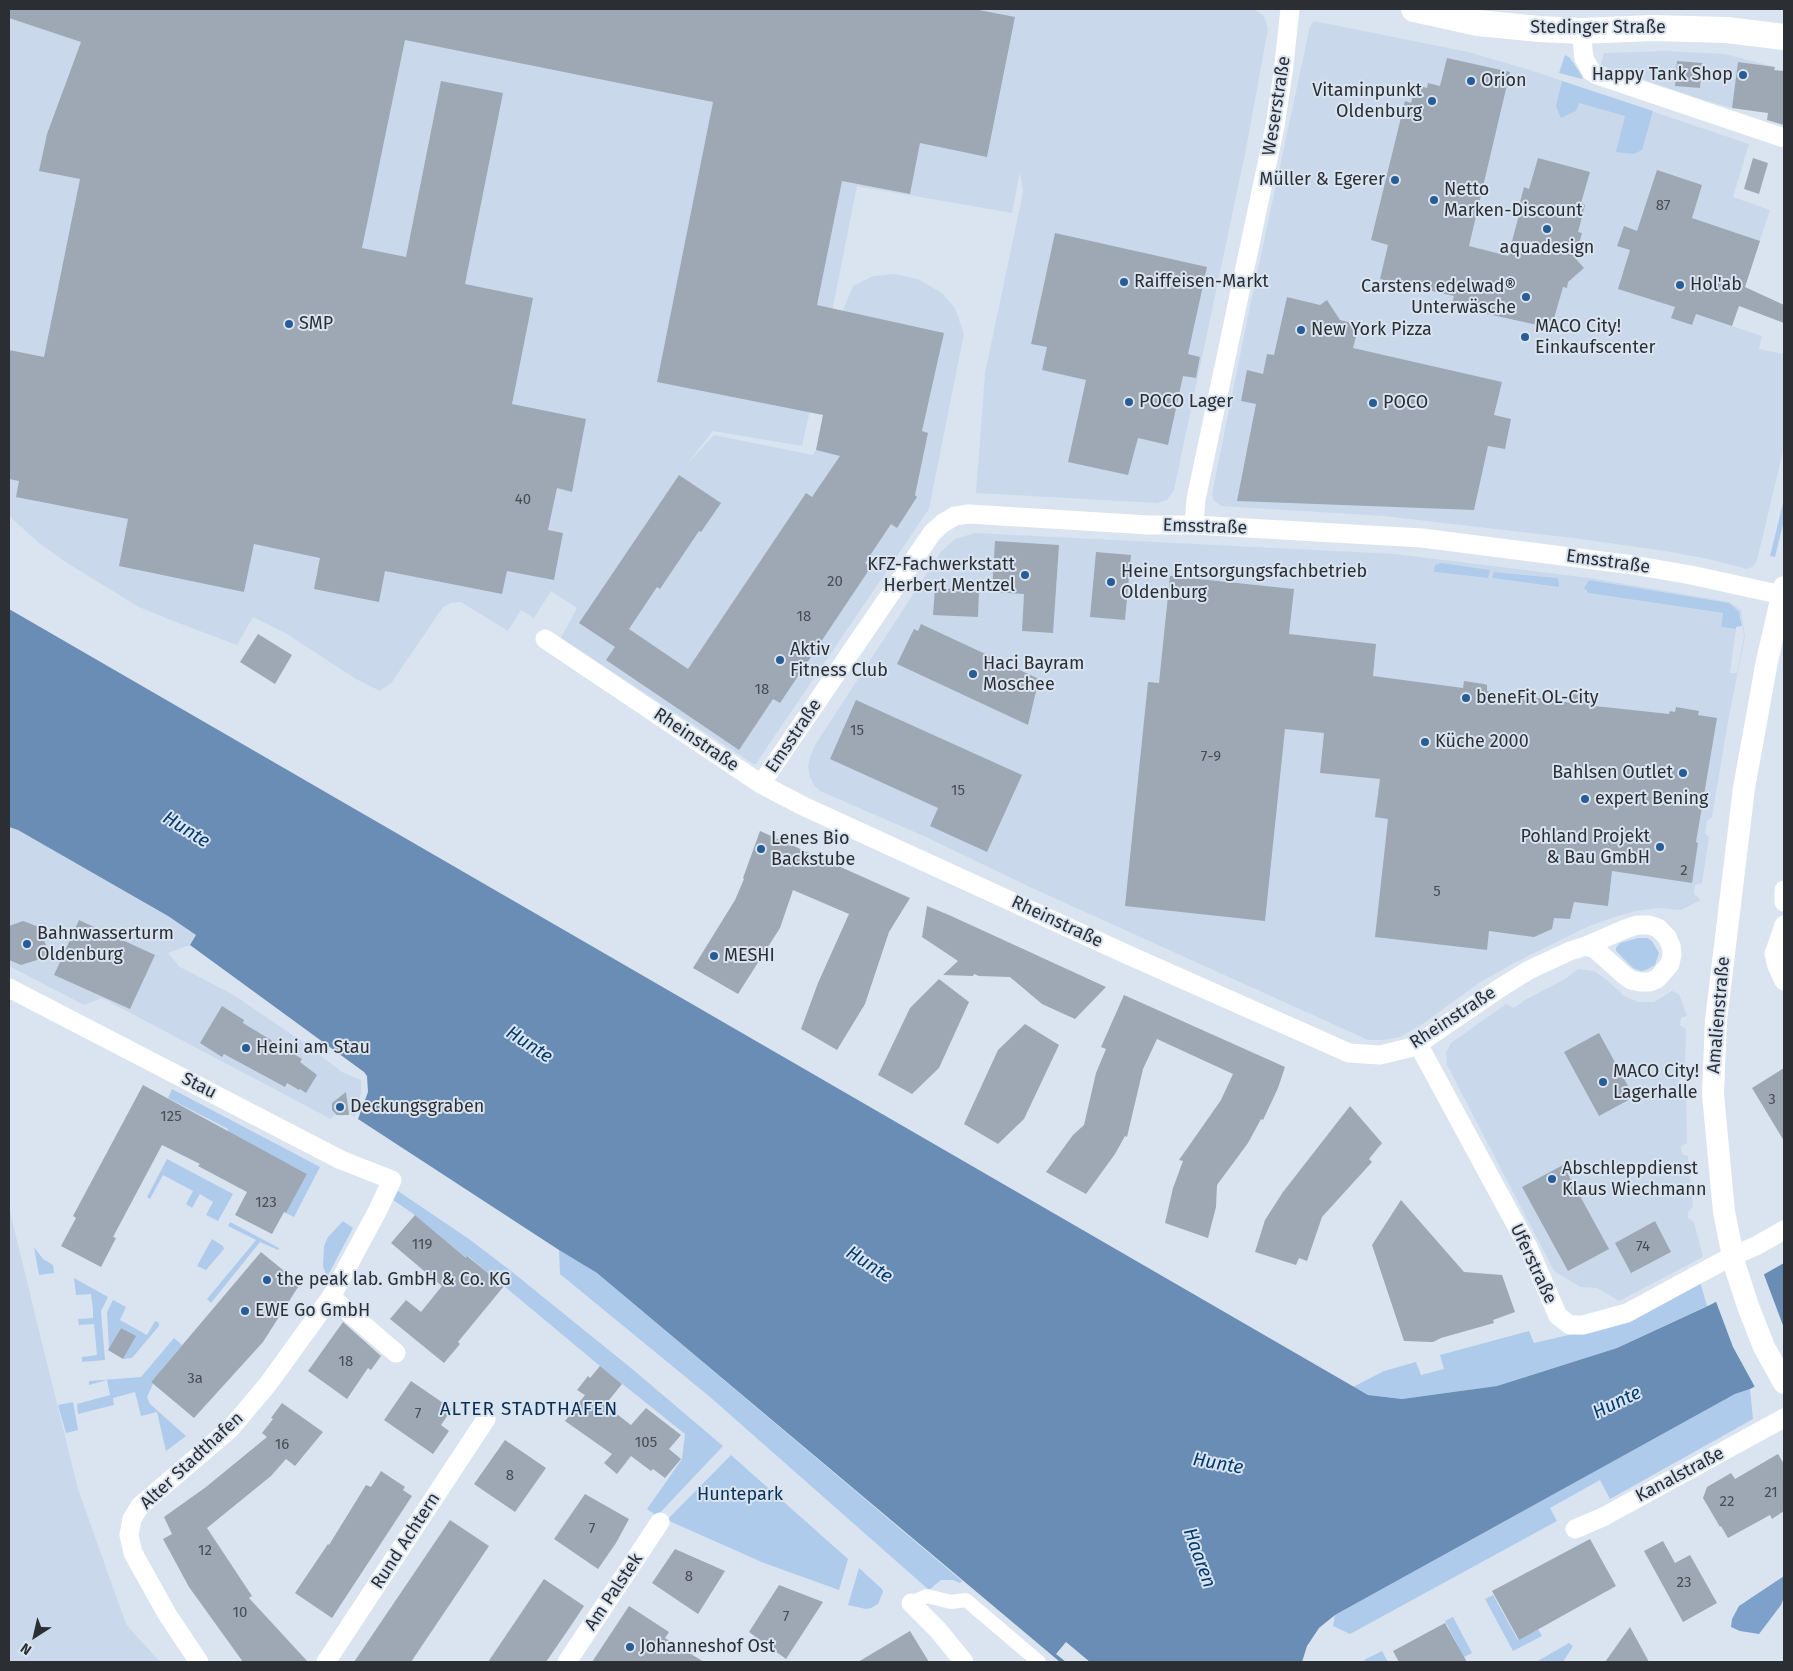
<!DOCTYPE html>
<html>
<head>
<meta charset="utf-8">
<style>
  body { margin:0 }
  #map { position:relative; width:1793px; height:1671px; overflow:hidden; background:#d9e4f0; font-family:"Fira Sans",sans-serif }
  canvas { display:block }
  .frame { position:absolute; inset:0; border:10px solid #2b2f34; pointer-events:none }
  .north { position:absolute; left:10px; top:1611px; width:50px; height:50px; -webkit-text-stroke:4px #d9e4f0; paint-order:stroke; rotate:215deg; font-size:14px; font-weight:700; line-height:20px; text-align:center; color:#2b2f34 }
  .north::after { content:''; display:block; margin:auto; width:18px; height:22px; background:#2b2f34; clip-path:polygon(50% 0,100% 100%,50% 72%,0 100%) }
</style>
</head>
<body>
<div id="map">
<canvas width="1793" height="1671"></canvas>
<div class="frame"></div>
<div class="north">N</div>
</div>
<script>
const g = document.querySelector('canvas').getContext('2d');
g.lineJoin = 'round';
function fill(path, color) {
  g.fillStyle = color;
  g.fill(path, 'evenodd');
}
function toPath(rows) {
  const path = new Path2D();
  for (const r of rows) {
    path.moveTo(r[0], r[1]);
    for (let i = 2; i < r.length; i += 2) path.lineTo(r[i], r[i + 1]);
  }
  return path;
}
function trace(path, color, width, dash) {
  g.strokeStyle = color;
  g.lineWidth = width;
  g.lineCap = dash ? 'butt' : 'round';
  g.setLineDash(dash || []);
  g.stroke(path);
}
function write(font, color, halo, rows, align = 'center') {
  g.font = font + ' "Fira Sans",sans-serif';
  g.lineWidth = 4;
  g.setLineDash([]);
  g.textBaseline = 'middle';
  g.strokeStyle = halo;
  g.fillStyle = color;
  for (const [text, x, y, turn = 0] of rows) {
    g.save();
    g.translate(x, y);
    g.rotate((+turn || 0) * Math.PI / 180);
    g.textAlign = isNaN(turn) ? turn : align;
    if (halo) g.strokeText(text, 0, 0);
    g.fillText(text, 0, 0);
    g.restore();
  }
}
const built = toPath([
  [9,9,1254,9,1264,16,1268,29,1246,149,1174,490,1167,500,1157,503,976,493,985,373,1023,192,1020,172,1012,213,857,186,830,322,802,446,713,431,687,464,714,435,813,455,816,450,820,430,843,310,853,286,873,276,895,274,918,279,942,293,955,308,964,334,929,509,755,765,561,638,577,608,551,591,534,618,521,610,508,631,461,602,451,603,443,607,392,682,380,691,356,679,287,634,253,617,237,645,168,619,139,607,67,563,39,543,9,516],
  [1314,21,1468,52,1530,70,1749,144,1733,197,1770,210,1732,326,1762,336,1759,349,1784,354,1784,447,1760,548,1756,563,1752,567,1747,569,1708,559,1665,551,1581,539,1384,516,1221,506,1214,501,1212,494,1250,306,1310,26],
  [1666,51,1725,54,1775,67,1768,113,1732,108,1707,101,1603,66,1601,64,1604,53],
  [975,533,1395,554,1590,578,1729,602,1741,610,1745,637,1729,716,1712,817,1707,821,1705,833,1709,837,1702,883,1695,885,1694,894,1701,900,1681,910,1658,908,1636,911,1614,917,1587,927,1512,964,1479,983,1424,1023,1400,1037,1383,1040,1368,1040,1032,888,926,837,820,791,814,785,810,777,808,767,810,757,815,745,940,553,955,539],
  [1490,570,1488,578,1434,572],
  [1494,572,1558,578,1558,587,1492,578],
  [1589,580,1729,603,1741,617,1744,636,1737,673,1730,673,1736,629,1721,627,1723,613,1588,593,1585,591,1586,584],
  [9,827,18,830,168,916,197,935,190,945,168,953,180,967,232,994,300,1040,342,1072,361,1080,361,1093,355,1117,348,1113,342,1116,335,1115,331,1119,329,1118,102,998,84,1005,9,966],
  [1578,969,1594,971,1607,980,1624,996,1638,1002,1654,1002,1672,991,1679,994,1687,1016,1681,1018,1680,1025,1686,1029,1685,1077,1679,1080,1679,1087,1686,1091,1687,1143,1681,1146,1682,1154,1688,1156,1693,1207,1688,1212,1688,1218,1694,1222,1703,1257,1619,1301,1597,1288,1580,1287,1554,1271,1447,1065,1446,1052,1451,1043,1506,1004,1514,1008,1525,1000,1565,979],
  [9,1208,78,1489,126,1624,160,1662,9,1662]
]);
const green = toPath([
  [1565,55,1570,58,1582,76,1582,79,1559,73],
  [1562,81,1653,111,1642,150,1634,154,1616,152,1625,116,1579,103,1576,111,1561,118,1556,106],
  [1784,499,1784,520,1775,557,1770,556],
  [1441,563,1490,570,1488,578,1434,572,1435,565],
  [1494,572,1558,578,1559,586,1558,587,1492,578],
  [1589,580,1729,603,1739,612,1742,626,1736,627,1736,629,1721,627,1723,613,1588,593,1584,588],
  [1638,938,1647,938,1652,941,1659,953,1655,965,1646,970,1641,971,1633,968,1616,951,1616,948,1620,943],
  [172,1089,320,1167,294,1217,286,1213,307,1174,227,1132,228,1129,168,1098],
  [167,1159,233,1194,218,1221,206,1215,213,1202,200,1194,192,1208,186,1204,193,1191,163,1175,150,1199,147,1197],
  [398,1191,469,1239,511,1271,631,1368,723,1446,657,1516,647,1509,682,1459,685,1434,600,1366,468,1256,466,1258,415,1215,393,1200],
  [343,1221,353,1228,327,1277,323,1266,324,1246,328,1237],
  [230,1222,279,1248,278,1250,260,1242,211,1303,207,1299,256,1240,228,1226],
  [212,1239,223,1246,224,1249,206,1270,197,1266],
  [34,1247,43,1259,53,1265,54,1273,39,1275],
  [559,1250,597,1273,962,1581,960,1583,953,1580,941,1580,929,1590,710,1397,560,1274],
  [74,1278,108,1297,101,1311,105,1360,82,1362,82,1357,97,1355,94,1324,79,1325,78,1319,93,1318,93,1310,91,1294,76,1295],
  [1700,1282,1707,1306,1617,1348,1497,1386,1402,1399,1368,1395,1353,1387,1384,1371,1416,1362,1421,1375,1444,1369,1440,1355,1529,1331,1534,1343,1629,1321],
  [113,1300,126,1307,120,1320,147,1335,155,1321,159,1323,159,1326,132,1358,123,1359,135,1336,121,1328,109,1349,107,1312],
  [174,1338,182,1345,151,1382,153,1384,147,1397,150,1404,186,1436,166,1451,157,1412,141,1416,135,1392,113,1398,114,1405,78,1414,77,1404,110,1395,107,1380,89,1385,89,1381,141,1377],
  [1750,1389,1753,1419,1610,1499,1600,1480,1550,1508,1557,1521,1350,1634,1333,1626,1335,1615,1735,1394],
  [73,1402,78,1430,66,1433,58,1405],
  [731,1455,848,1559,839,1590,764,1563,667,1520],
  [859,1568,882,1589,883,1592,878,1604,871,1608,866,1609,848,1605],
  [1493,1595,1518,1640,1538,1629,1542,1636,1513,1651,1485,1599],
  [1453,1617,1472,1653,1464,1657,1445,1621],
  [1569,1643,1573,1646,1563,1662,1536,1662],
  [1382,1651,1388,1662,1366,1662,1364,1660]
]);
const forest = toPath([
  [1784,1576,1784,1597,1781,1605,1759,1634,1740,1631,1731,1627,1732,1619,1739,1606]
]);
const water = toPath([
  [9,609,1368,1395,1402,1399,1497,1386,1617,1348,1712,1304,1784,1263,1784,1371,1750,1389,1735,1394,1335,1615,1319,1628,1307,1646,1302,1662,1060,1662,597,1273,559,1250,358,1119,368,1092,367,1076,364,1072,190,945,196,935,168,916,18,830,9,827]
]);
const pier = toPath([
  [1763,1272,1784,1328,1784,1373,1756,1389,1733,1347,1715,1299],
  [1066,1642,1090,1662,1066,1662,1056,1654]
]);
const building = toPath([
  [9,9,974,9,1015,17,987,157,920,143,910,194,842,181,817,305,944,333,922,431,928,433,915,495,917,497,897,528,891,524,865,563,871,567,780,703,773,699,739,750,606,660,615,647,579,623,679,475,721,503,701,532,699,531,660,589,657,587,629,629,688,669,806,493,812,497,840,456,816,450,823,415,657,382,713,102,405,40,362,248,406,257,441,81,503,93,465,284,533,298,512,404,586,419,572,492,557,488,548,530,563,533,554,580,507,571,502,594,385,571,379,602,314,589,320,558,254,544,244,592,119,566,128,519,16,497,19,481,9,479,9,350,44,357,80,179,39,171,47,134,81,42,9,18],
  [1447,58,1510,72,1469,246,1508,256,1519,215,1517,214,1524,187,1529,189,1538,158,1590,172,1581,203,1585,205,1578,232,1582,233,1575,258,1584,268,1568,282,1567,288,1563,287,1553,322,1544,319,1542,326,1451,306,1454,296,1380,279,1388,245,1371,240,1405,101,1411,103,1416,85,1427,88,1428,83,1440,86],
  [1677,61,1702,63,1700,88,1675,86],
  [1738,62,1775,67,1774,70,1784,71,1784,125,1767,120,1768,113,1732,108],
  [1753,158,1768,163,1759,194,1744,189],
  [1657,170,1702,185,1692,218,1760,241,1745,287,1784,305,1784,323,1739,306,1732,326,1696,314,1692,325,1671,318,1675,307,1618,289,1630,250,1617,246,1624,226,1637,231],
  [1055,233,1207,267,1188,354,1200,357,1196,378,1183,376,1168,445,1138,438,1128,475,1068,462,1086,380,1042,370,1047,347,1031,344],
  [1287,297,1320,305,1327,300,1340,320,1359,325,1353,348,1502,382,1494,415,1511,419,1505,449,1488,446,1474,510,1237,501,1256,404,1241,401,1247,370,1263,374,1267,354,1274,355],
  [995,541,1059,545,1053,633,1022,631,1024,594,992,592],
  [1096,552,1131,555,1125,620,1090,617],
  [1170,576,1294,589,1289,634,1376,644,1373,676,1463,688,1464,681,1484,684,1487,685,1487,691,1572,703,1573,694,1597,696,1595,706,1669,714,1670,711,1675,712,1676,707,1699,711,1698,715,1717,718,1696,842,1698,843,1692,883,1612,871,1608,906,1574,902,1570,919,1554,918,1552,929,1534,937,1489,931,1487,950,1375,937,1388,819,1375,817,1380,779,1320,773,1324,733,1285,729,1265,921,1125,906,1148,682,1159,683],
  [935,588,979,590,978,617,933,615],
  [921,624,1039,679,1028,725,897,664,914,629,918,631],
  [258,634,292,655,275,684,240,662],
  [856,700,1022,775,987,852,930,826,938,808,830,759],
  [760,831,910,898,889,932,865,1004,837,1050,801,1029,818,983,849,914,793,890,780,928,738,994,693,968,735,900,744,879,743,878],
  [927,906,949,915,1106,987,1075,1019,1042,1004,1010,977,979,976,974,974,973,976,943,975,958,961,922,937],
  [79,920,155,955,130,1009,54,975],
  [23,921,39,927,50,956,21,965,9,960,9,926],
  [939,979,969,1002,939,1068,912,1094,878,1075,910,1008],
  [1124,995,1285,1067,1278,1088,1263,1120,1261,1119,1248,1143,1217,1185,1216,1207,1208,1238,1165,1223,1173,1188,1183,1161,1179,1160,1221,1100,1233,1074,1157,1039,1143,1069,1127,1137,1125,1136,1115,1154,1086,1194,1046,1172,1073,1135,1084,1125,1096,1073,1106,1049,1101,1047],
  [222,1006,244,1020,243,1023,302,1059,300,1062,317,1075,306,1093,300,1089,299,1090,287,1083,285,1087,224,1054,222,1057,200,1043],
  [1025,1024,1059,1045,1024,1119,998,1144,964,1124,998,1050],
  [1599,1033,1634,1097,1599,1116,1564,1052],
  [1784,1068,1784,1141,1752,1088],
  [143,1085,307,1174,286,1213,284,1212,272,1234,235,1215,247,1192,198,1166,200,1164,162,1145,113,1237,116,1238,101,1267,61,1246,76,1218,73,1216],
  [346,1092,349,1115,337,1115,332,1110,332,1103],
  [1350,1106,1382,1143,1369,1159,1372,1162,1322,1217,1307,1261,1299,1258,1296,1265,1255,1252,1265,1220,1283,1192],
  [1563,1165,1609,1249,1568,1271,1522,1187],
  [1401,1200,1464,1272,1502,1275,1515,1312,1493,1320,1494,1323,1441,1338,1433,1342,1404,1341,1372,1245],
  [415,1215,466,1258,467,1256,504,1286,458,1342,460,1344,444,1363,390,1319,406,1300,421,1312,442,1286,391,1243],
  [1655,1221,1671,1252,1631,1273,1615,1243],
  [261,1252,300,1284,263,1342,194,1418,151,1382],
  [343,1322,381,1356,371,1370,368,1368,347,1399,308,1371],
  [121,1328,136,1336,123,1359,108,1350],
  [600,1366,622,1384,605,1405,631,1425,646,1408,681,1435,669,1449,681,1459,665,1478,653,1469,651,1471,631,1456,617,1474,604,1463,612,1454,565,1421,585,1395,577,1390,588,1376,590,1378],
  [411,1381,452,1409,441,1425,449,1431,433,1454,384,1420],
  [282,1403,323,1432,295,1466,286,1459,271,1476,207,1528,252,1596,249,1598,308,1662,243,1662,189,1587,163,1539,172,1534,164,1517,206,1487,267,1437,262,1433,273,1419,271,1418],
  [505,1440,546,1468,515,1512,474,1484],
  [1778,1454,1784,1464,1784,1511,1772,1519,1770,1515,1728,1538,1721,1526,1720,1527,1703,1498,1707,1487,1731,1473,1735,1479],
  [381,1471,405,1487,403,1490,412,1496,332,1618,295,1593,328,1544,329,1545,366,1485,371,1487],
  [585,1494,629,1519,616,1543,598,1569,554,1539],
  [450,1520,489,1546,411,1662,354,1662],
  [1590,1539,1616,1586,1519,1640,1492,1591],
  [1663,1541,1675,1563,1690,1555,1717,1603,1683,1622,1644,1551],
  [675,1549,725,1571,698,1614,652,1583],
  [544,1579,584,1606,568,1630,546,1662,488,1662],
  [779,1585,823,1602,786,1659,749,1632],
  [629,1606,669,1632,665,1638,704,1662,592,1662],
  [1445,1623,1467,1662,1399,1662,1393,1651],
  [1630,1627,1649,1662,1605,1662],
  [910,1631,929,1662,858,1662]
]);
const pedestrian = toPath([
  [911,1603,927,1596,951,1602,966,1600,1039,1662]
]);
const minor = toPath([
  [1581,31,1584,58,1591,71,1597,75,1784,138],
  [1194,525,1196,499,1275,126,1283,73,1290,9],
  [545,639,761,784,803,806,1126,954,1349,1053,1380,1055,1409,1048,1418,1044,1500,988,1529,970,1570,951,1586,946,1625,929,1637,925,1649,925,1658,928,1667,937,1671,946,1672,954,1670,964,1657,979,1649,982,1640,982,1631,980,1624,975,1595,949,1586,946],
  [761,784,932,533,943,523,955,516,969,514,1148,525,1194,525,1422,538,1633,565,1691,575,1782,595],
  [1784,890,1784,902],
  [1784,925,1774,954,1777,966,1784,981],
  [9,988,341,1160,392,1180,378,1210,331,1297,268,1384,231,1428,140,1506,132,1519,129,1535,133,1553,167,1614,199,1662],
  [1418,1044,1528,1247,1558,1316,1570,1325,1583,1325,1627,1313,1732,1256,1756,1246,1784,1230],
  [331,1297,396,1353],
  [1575,1529,1603,1517,1784,1418],
  [911,1603,938,1630,964,1662],
  [326,1662,486,1419],
  [567,1662,660,1522]
]);
const tertiary = toPath([
  [1784,587,1767,661,1744,788,1716,1020,1713,1094,1724,1212,1735,1266,1748,1306,1764,1347,1784,1383]
]);
const secondary = toPath([
  [1414,9,1478,23,1539,29,1581,31,1652,28,1727,30,1784,37]
]);
const markers = [
  [1743,75,5,"#275c95"],
  [1471,81,5,"#275c95"],
  [1432,101,5,"#275c95"],
  [1395,180,5,"#275c95"],
  [1434,200,5,"#275c95"],
  [1547,229,5,"#275c95"],
  [1124,282,5,"#275c95"],
  [1680,285,5,"#275c95"],
  [1526,297,5,"#275c95"],
  [289,324,5,"#275c95"],
  [1301,330,5,"#275c95"],
  [1525,337,5,"#275c95"],
  [1129,402,5,"#275c95"],
  [1373,403,5,"#275c95"],
  [1025,575,5,"#275c95"],
  [1111,582,5,"#275c95"],
  [780,660,5,"#275c95"],
  [973,674,5,"#275c95"],
  [1466,698,5,"#275c95"],
  [1425,742,5,"#275c95"],
  [1683,773,5,"#275c95"],
  [1585,799,5,"#275c95"],
  [1660,847,5,"#275c95"],
  [761,849,5,"#275c95"],
  [27,944,5,"#275c95"],
  [714,956,5,"#275c95"],
  [246,1048,5,"#275c95"],
  [1603,1082,5,"#275c95"],
  [340,1107,5,"#275c95"],
  [1552,1179,5,"#275c95"],
  [267,1280,5,"#275c95"],
  [245,1311,5,"#275c95"],
  [630,1647,5,"#275c95"]
];
const numberNames = [
  ["87",1663,206],
  ["40",523,500],
  ["20",835,582],
  ["18",804,617],
  ["18",762,690],
  ["15",857,731],
  ["7-9",1211,757],
  ["15",958,791],
  ["2",1684,871],
  ["5",1437,892],
  ["3",1772,1100],
  ["125",171,1117],
  ["123",266,1203],
  ["119",422,1245],
  ["74",1643,1247],
  ["18",346,1362],
  ["3a",195,1379],
  ["7",418,1414],
  ["105",646,1443],
  ["16",282,1445],
  ["8",510,1476],
  ["21",1771,1493],
  ["22",1727,1502],
  ["7",592,1529],
  ["12",205,1551],
  ["8",689,1577],
  ["23",1684,1583],
  ["10",240,1613],
  ["7",786,1617]
];
const streetNames = [
  ["Stedinger Straße",1598,28],
  ["Weserstraße",1277,106,-81],
  ["Emsstraße",1205,527,2],
  ["Emsstraße",1608,562,8],
  ["Emsstraße",794,736,-56],
  ["Rheinstraße",696,740,34],
  ["Rheinstraße",1057,922,25],
  ["Amalienstraße",1719,1015,-85],
  ["Rheinstraße",1453,1018,-33],
  ["Stau",199,1086,27],
  ["Uferstraße",1533,1264,65],
  ["Alter Stadthafen",192,1461,-43],
  ["Kanalstraße",1680,1475,-28],
  ["Rund Achtern",406,1541,-57],
  ["Am Palstek",614,1592,-56]
];
const poiNames = [
  ["Happy Tank Shop",1733,75,"right"],
  ["Orion",1481,81],
  ["Vitaminpunkt",1422,91,"right"],
  ["Oldenburg",1422,112,"right"],
  ["Müller & Egerer",1385,180,"right"],
  ["Netto",1444,190],
  ["Marken-Discount",1444,211],
  ["aquadesign",1547,248,"center"],
  ["Raiffeisen-Markt",1134,282],
  ["Hol'ab",1690,285],
  ["Carstens edelwad®",1516,287,"right"],
  ["Unterwäsche",1516,308,"right"],
  ["SMP",299,324],
  ["MACO City!",1535,327],
  ["Einkaufscenter",1535,348],
  ["New York Pizza",1311,330],
  ["POCO Lager",1139,402],
  ["POCO",1383,403],
  ["KFZ-Fachwerkstatt",1015,565,"right"],
  ["Herbert Mentzel",1015,586,"right"],
  ["Heine Entsorgungsfachbetrieb",1121,572],
  ["Oldenburg",1121,593],
  ["Aktiv",790,650],
  ["Fitness Club",790,671],
  ["Haci Bayram",983,664],
  ["Moschee",983,685],
  ["beneFit OL-City",1476,698],
  ["Küche 2000",1435,742],
  ["Bahlsen Outlet",1673,773,"right"],
  ["expert Bening",1595,799],
  ["Pohland Projekt",1650,837,"right"],
  ["& Bau GmbH",1650,858,"right"],
  ["Lenes Bio",771,839],
  ["Backstube",771,860],
  ["Bahnwasserturm",37,934],
  ["Oldenburg",37,955],
  ["MESHI",724,956],
  ["Heini am Stau",256,1048],
  ["MACO City!",1613,1072],
  ["Lagerhalle",1613,1093],
  ["Deckungsgraben",350,1107],
  ["Abschleppdienst",1562,1169],
  ["Klaus Wiechmann",1562,1190],
  ["the peak lab. GmbH & Co. KG",277,1280],
  ["EWE Go GmbH",255,1311],
  ["Johanneshof Ost",640,1647]
];
const parkNames = [
  ["Huntepark",740,1495]
];
const waterNames = [
  ["Hunte",186,830,32],
  ["Hunte",529,1045,33],
  ["Hunte",869,1265,33],
  ["Hunte",1617,1403,-26],
  ["Hunte",1218,1464,10],
  ["Haaren",1199,1558,70]
];
const neighbourhoodNames = [
  ["ALTER STADTHAFEN",529,1410]
];
fill(built, '#c9d9eb');
fill(green, '#afcbeb');
fill(forest, '#7da1ca');
fill(water, '#698db5');
fill(pier, '#d9e4f0');
fill(building, '#9ea8b4');
trace(pedestrian, '#fff', 14);
trace(minor, '#fff', 19);
trace(tertiary, '#fff', 22);
trace(secondary, '#fff', 26);
for (const [x, y, r, color] of markers) {
  const dot = new Path2D();
  dot.arc(x, y, r, 0, 2 * Math.PI);
  g.fillStyle = color;
  g.fill(dot);
  trace(dot, '#d9e4f0', 2);
}
write('15px', '#484d54', null, numberNames);
write('18px', '#2b2f34', '#d9e4f0', streetNames);
write('18px', '#2b2f34', '#d9e4f0', poiNames, 'left');
write('18px', '#083057', '#d9e4f0', parkNames);
write('italic 19px', '#023a6d', '#d9e4f0', waterNames);
g.letterSpacing = '1px';
write('19px', '#082e54', '#d9e4f0', neighbourhoodNames);
g.letterSpacing = '0px';
</script>
</body>
</html>
